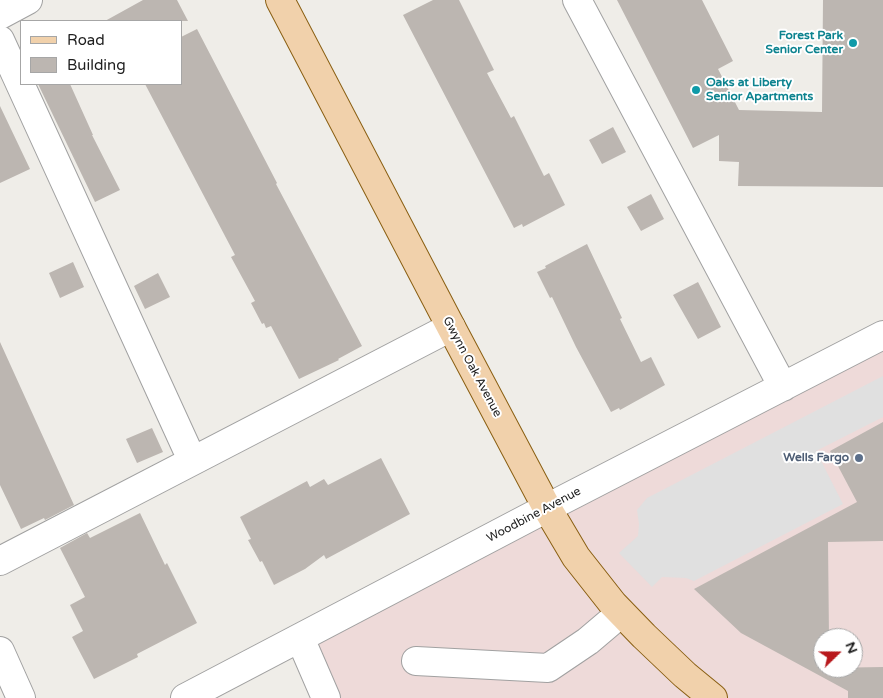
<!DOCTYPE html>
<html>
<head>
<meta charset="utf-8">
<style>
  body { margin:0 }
  #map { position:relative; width:883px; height:698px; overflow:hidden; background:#efede8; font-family:"Varela Round",sans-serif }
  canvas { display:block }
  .legend { position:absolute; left:20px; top:20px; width:162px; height:65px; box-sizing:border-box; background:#fff; border:1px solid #a6a6a6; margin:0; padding:6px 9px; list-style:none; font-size:15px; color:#202020 }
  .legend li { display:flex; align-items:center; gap:10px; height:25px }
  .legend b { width:25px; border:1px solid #a6a6a6 }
  .north { position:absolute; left:813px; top:628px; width:50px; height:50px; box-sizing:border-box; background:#fff; border:1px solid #a6a6a6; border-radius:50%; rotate:68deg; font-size:14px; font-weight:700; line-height:20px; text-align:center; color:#202020 }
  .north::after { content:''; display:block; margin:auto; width:18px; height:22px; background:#b8181c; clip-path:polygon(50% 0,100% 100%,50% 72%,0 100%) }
</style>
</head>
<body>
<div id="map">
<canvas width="883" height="698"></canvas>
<ul class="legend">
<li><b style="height:6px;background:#f1d1ab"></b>Road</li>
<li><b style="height:14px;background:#bcb6b1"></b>Building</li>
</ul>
<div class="north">N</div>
</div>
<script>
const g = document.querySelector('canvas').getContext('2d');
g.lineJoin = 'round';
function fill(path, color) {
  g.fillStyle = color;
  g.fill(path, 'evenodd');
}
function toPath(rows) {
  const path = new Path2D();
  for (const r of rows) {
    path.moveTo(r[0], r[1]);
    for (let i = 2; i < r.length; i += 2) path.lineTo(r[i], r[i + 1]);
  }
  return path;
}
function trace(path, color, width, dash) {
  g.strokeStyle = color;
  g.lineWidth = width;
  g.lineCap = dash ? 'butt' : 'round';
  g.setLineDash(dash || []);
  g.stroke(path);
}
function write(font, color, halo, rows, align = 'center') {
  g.font = font + ' "Varela Round",sans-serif';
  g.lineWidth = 4;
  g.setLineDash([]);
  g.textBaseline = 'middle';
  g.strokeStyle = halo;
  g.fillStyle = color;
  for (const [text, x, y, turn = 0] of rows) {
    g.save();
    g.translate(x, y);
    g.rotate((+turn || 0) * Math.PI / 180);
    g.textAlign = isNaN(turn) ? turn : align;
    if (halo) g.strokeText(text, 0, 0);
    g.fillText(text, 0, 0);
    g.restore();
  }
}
const commercial = toPath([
  [883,335,883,698,324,698,299,643],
  [823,638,853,638,853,668,823,668]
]);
const parking = toPath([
  [883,376,883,417,816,451,843,504,694,581,686,578,662,577,652,587,619,553,638,536,639,524,637,510,647,498]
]);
const building = toPath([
  [143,0,177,0,188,21,105,21],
  [433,0,459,0,494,70,487,73,511,118,514,116,544,176,549,173,565,205,523,227,522,224,514,228,403,15],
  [617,0,702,0,733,61,718,69,739,110,822,112,823,0,883,0,883,187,738,186,739,162,719,161,719,135,693,148],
  [197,29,277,183,276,184,362,346,338,359,339,360,299,379,271,326,266,328,264,323,262,324,251,303,255,301,231,257,235,255,145,84,181,84,181,37],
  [38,84,70,84,93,135,92,135,120,190,95,202],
  [0,106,30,169,0,183],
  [613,127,626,152,602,164,589,140],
  [651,194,664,219,641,231,627,207],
  [587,244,622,318,620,319,641,362,651,357,665,385,620,410,619,408,611,412,576,347,552,297,550,298,537,272,546,268,545,266],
  [73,262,84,287,60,298,49,273],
  [158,273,170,297,145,309,134,286],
  [698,282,721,327,698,339,673,295],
  [0,342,74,505,45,520,44,518,21,529,0,485],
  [883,422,883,541,828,542,829,638,823,638,823,668,883,667,883,698,848,698,848,691,741,633,694,589,857,502,830,451],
  [152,428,163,452,137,463,126,439],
  [381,458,410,514,326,559,324,555,305,569,274,585,262,561,260,562,248,540,251,539,240,517,307,481,310,487,324,479,328,485],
  [140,513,165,565,167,563,197,623,137,654,138,657,94,679,72,637,83,631,70,605,85,597,60,548,87,533,90,538]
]);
const minor = toPath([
  [577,0,783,387],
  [0,15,28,0],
  [0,40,192,460],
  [0,561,451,327],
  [300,638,326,698],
  [0,651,21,698],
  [416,661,548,668,588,641,621,613],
  [185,698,547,508,883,335]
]);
const major = toPath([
  [280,0,451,327,547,508,576,557,613,604,644,636,685,675,713,698]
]);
const markers = [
  [853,43,5,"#0f9aa8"],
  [696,90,5,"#0f9aa8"],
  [859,458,5,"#5c6f8a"]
];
const cultureNames = [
  ["Forest Park",843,36],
  ["Senior Center",843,50],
  ["Oaks at Liberty",706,83,"left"],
  ["Senior Apartments",706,97,"left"]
];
const streetNames = [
  ["Gwynn Oak Avenue",472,367,62],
  ["Woodbine Avenue",534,515,-28]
];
const serviceNames = [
  ["Wells Fargo",849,458]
];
fill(commercial, '#eedad9');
fill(parking, '#e0e0e0');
fill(building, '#bcb6b1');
trace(minor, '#a1a1a1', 30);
trace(major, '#8a5f12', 30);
trace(minor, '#fff', 28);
trace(major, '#f1d1ab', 28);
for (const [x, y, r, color] of markers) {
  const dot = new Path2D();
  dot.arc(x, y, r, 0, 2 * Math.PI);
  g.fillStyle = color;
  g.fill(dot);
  trace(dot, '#fff', 2);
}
write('bold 12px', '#0d838f', '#fff', cultureNames, 'right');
write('12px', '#202020', '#fff', streetNames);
write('bold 12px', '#4e5e75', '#fff', serviceNames, 'right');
</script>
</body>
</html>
